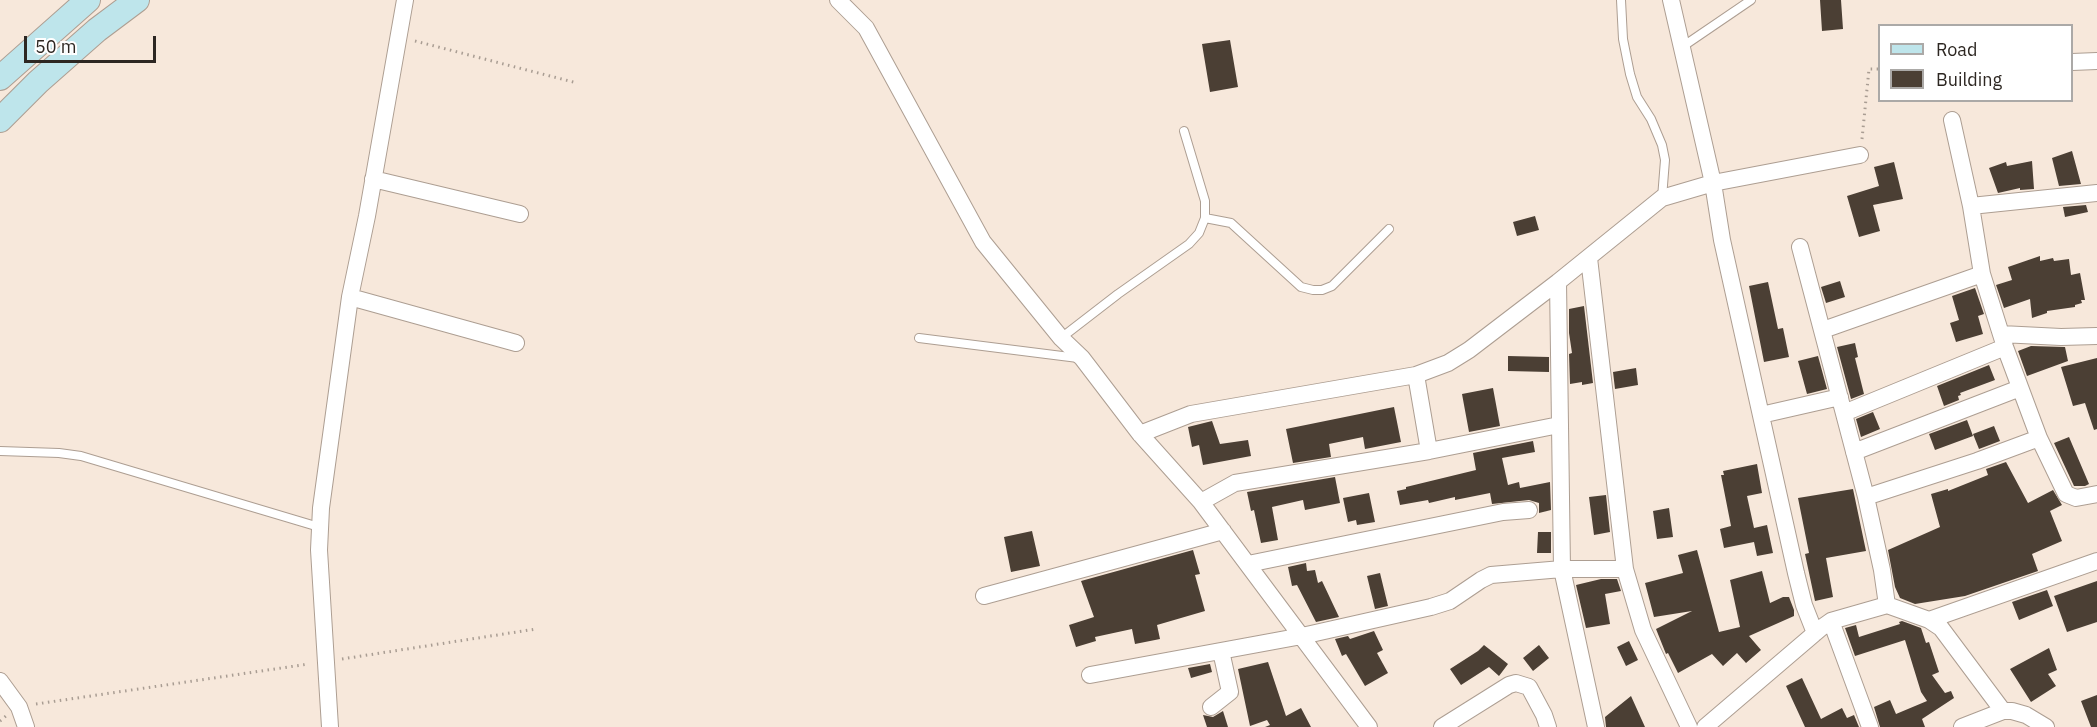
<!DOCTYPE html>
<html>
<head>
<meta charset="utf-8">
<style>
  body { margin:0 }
  #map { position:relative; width:2097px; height:727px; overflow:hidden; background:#f7e8db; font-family:"IBM Plex Sans",sans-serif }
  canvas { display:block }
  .legend { position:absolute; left:1878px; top:24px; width:195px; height:78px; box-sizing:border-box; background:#fff; border:2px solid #aba9a7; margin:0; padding:8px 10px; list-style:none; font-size:18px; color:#2d2722 }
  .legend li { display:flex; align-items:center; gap:12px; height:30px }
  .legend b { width:30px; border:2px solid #aba9a7 }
  .scale { position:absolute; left:24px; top:36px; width:132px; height:27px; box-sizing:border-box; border:3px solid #2d2722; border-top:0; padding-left:8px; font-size:18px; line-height:21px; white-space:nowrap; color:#2d2722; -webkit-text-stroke:4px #fff; paint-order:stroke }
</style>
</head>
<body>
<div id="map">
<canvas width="2097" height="727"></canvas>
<ul class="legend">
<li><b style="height:8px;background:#bee5eb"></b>Road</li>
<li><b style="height:16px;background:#4b3f34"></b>Building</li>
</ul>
<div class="scale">50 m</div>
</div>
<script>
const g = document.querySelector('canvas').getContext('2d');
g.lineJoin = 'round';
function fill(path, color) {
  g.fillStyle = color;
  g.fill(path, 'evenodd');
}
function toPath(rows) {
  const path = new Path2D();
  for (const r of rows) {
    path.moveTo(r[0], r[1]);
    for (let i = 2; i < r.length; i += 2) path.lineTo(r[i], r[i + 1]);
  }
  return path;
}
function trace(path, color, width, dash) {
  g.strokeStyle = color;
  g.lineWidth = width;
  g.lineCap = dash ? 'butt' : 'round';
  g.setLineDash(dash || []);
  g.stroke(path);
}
const building = toPath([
  [1820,0,1841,0,1843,29,1822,31],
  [1230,40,1238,87,1210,92,1202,44],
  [2072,151,2081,184,2059,186,2052,158],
  [2032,161,2034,189,2020,190,2020,188,1998,193,1989,168,2006,162,2007,166],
  [1894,162,1903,199,1873,205,1880,231,1859,237,1847,196,1879,186,1874,167],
  [2086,205,2088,212,2065,217,2063,207],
  [1535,216,1539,230,1517,236,1513,222],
  [2040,256,2040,261,2053,258,2054,261,2069,259,2071,275,2080,273,2085,300,2081,300,2082,303,2075,305,2075,307,2047,311,2047,313,2032,318,2030,299,2004,308,1996,285,2012,280,2008,267],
  [1840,281,1845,297,1826,303,1821,287],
  [1768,282,1778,329,1783,328,1789,357,1764,362,1749,286],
  [1975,288,1984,314,1978,316,1983,334,1956,342,1950,323,1959,320,1952,296],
  [1584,306,1593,383,1582,385,1582,382,1570,384,1569,354,1572,353,1569,333,1569,309],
  [1855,343,1858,357,1855,358,1864,394,1851,399,1837,347],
  [2031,346,2065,347,2068,361,2027,376,2018,351],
  [1508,356,1549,357,1549,372,1508,371],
  [1818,356,1827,389,1807,394,1798,361],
  [2097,358,2097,429,2094,430,2085,403,2073,406,2061,367],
  [1989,365,1995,380,1960,393,1961,395,1958,396,1959,400,1944,406,1937,386],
  [1636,368,1638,385,1615,389,1613,372],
  [1493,388,1500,426,1469,432,1462,394],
  [1394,407,1401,442,1365,449,1363,437,1329,444,1331,457,1293,463,1286,429],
  [1873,412,1880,429,1861,437,1856,419],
  [1967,420,1973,436,1935,450,1929,434],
  [1212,421,1220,444,1248,440,1251,456,1203,465,1199,445,1192,447,1188,427],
  [1994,426,2000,441,1979,449,1973,434],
  [2069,437,2089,484,2085,486,2074,486,2054,443],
  [1533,441,1535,452,1502,458,1508,485,1519,482,1520,488,1550,482,1551,510,1539,513,1539,503,1529,500,1492,504,1490,493,1455,500,1455,497,1429,503,1428,500,1400,505,1397,491,1406,489,1406,487,1476,470,1473,453],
  [2006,462,2028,503,2053,490,2062,505,2050,511,2062,541,2032,554,2038,571,1965,596,1915,604,1900,598,1895,587,1888,550,1940,527,1931,494,1948,489,1948,491,1988,475,1986,469],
  [1757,464,1762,493,1747,496,1754,528,1767,525,1773,553,1757,556,1754,542,1724,548,1720,529,1731,526,1721,475,1724,475,1723,471],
  [1335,477,1340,503,1305,510,1303,500,1272,507,1278,540,1261,543,1254,510,1251,511,1247,492],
  [1853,489,1866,551,1826,558,1833,597,1815,601,1805,554,1809,553,1798,498],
  [1369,493,1375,522,1357,525,1356,520,1348,522,1343,498],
  [1606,495,1610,532,1594,535,1589,497],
  [1669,508,1673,537,1657,539,1653,511],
  [1032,531,1040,566,1011,572,1004,537],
  [1538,532,1551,532,1551,553,1537,553],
  [1193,550,1200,574,1195,575,1205,611,1157,625,1160,639,1135,644,1132,629,1095,637,1096,641,1076,647,1069,625,1094,617,1081,581],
  [1697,550,1719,632,1740,627,1730,580,1762,571,1770,603,1783,597,1789,597,1794,610,1794,616,1749,636,1761,650,1746,663,1737,653,1723,666,1712,654,1678,673,1668,653,1666,654,1656,629,1692,611,1654,617,1645,583,1683,573,1678,555],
  [1306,563,1307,571,1315,570,1318,583,1322,581,1339,617,1316,622,1297,585,1292,586,1288,567],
  [1380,573,1388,606,1375,609,1367,576],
  [1617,579,1621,591,1605,594,1610,624,1586,628,1576,585,1601,579],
  [2097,581,2097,622,2067,632,2054,596],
  [2047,590,2053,606,2019,620,2012,602],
  [1902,621,1921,628,1926,643,1929,642,1939,672,1932,675,1945,693,1951,691,1954,698,1922,719,1925,727,1880,727,1874,707,1890,700,1896,714,1927,701,1921,692,1905,640,1855,656,1845,628,1856,625,1859,637,1900,624,1899,622],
  [1374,631,1383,650,1377,653,1388,673,1365,686,1346,654,1342,656,1335,639,1348,636,1350,639],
  [1629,641,1638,660,1626,666,1617,647],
  [1484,645,1508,664,1499,676,1489,667,1461,685,1450,669,1478,651],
  [1539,645,1549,658,1533,671,1523,658],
  [2049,648,2057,670,2048,674,2056,686,2031,702,2010,669],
  [1268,662,1286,716,1301,708,1311,727,1265,727,1270,725,1267,720,1250,726,1238,669],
  [1210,664,1212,672,1191,678,1188,668],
  [1802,678,1821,719,1842,708,1847,718,1854,715,1859,727,1805,727,1786,686],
  [2097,695,2097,727,2091,727,2081,701],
  [1631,696,1645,727,1606,727,1605,717],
  [1223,711,1228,727,1207,727,1203,715,1213,717]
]);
const path = toPath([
  [415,41,577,83],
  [1862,139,1869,69,1880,69],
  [342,659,536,629],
  [36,704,309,664],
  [0,721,6,716]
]);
const lane = toPath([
  [1621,0,1623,39,1630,74,1637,97,1651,119,1662,145,1665,160,1662,198],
  [1682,47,1751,0],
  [1205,218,1231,223,1301,287,1313,290,1322,290,1332,286,1389,229],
  [919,338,1078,358],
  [1061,338,1118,294,1189,244,1199,233,1205,218,1205,201,1184,131],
  [0,451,59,453,81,456,319,527]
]);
const street = toPath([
  [838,0,866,28,983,242,1061,338,1082,358,1140,434,1201,502,1369,727],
  [1671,0,1713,183,1722,240,1796,573,1804,605,1815,633],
  [2072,62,2097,61],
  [1952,120,1971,206,1982,274,2005,347,2039,438,2066,494,2076,498,2097,494],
  [373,179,520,214],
  [1971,206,2097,193],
  [1800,247,1866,497,1882,570,1887,605],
  [1589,258,1625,569,1643,630,1689,727],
  [1558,282,1562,569,1596,727],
  [350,297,516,343],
  [1823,330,1982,274],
  [2001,334,2061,337,2097,336],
  [1416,375,1448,363,1469,350,1558,282,1662,198,1713,183,1860,155],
  [1844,413,2005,347],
  [1761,415,1840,397],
  [1140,434,1191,414,1416,375,1429,451],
  [1854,452,2020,388],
  [1866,497,1977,461,2039,438],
  [1201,502,1235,483,1429,451,1559,425],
  [1248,564,1503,512,1529,510],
  [984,596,1223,531],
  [1929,620,2097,561],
  [1831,621,1870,727],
  [1090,675,1302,636,1431,607,1450,601,1481,580,1491,575,1562,569,1625,569],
  [0,681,19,707,26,727],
  [1211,707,1230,692,1221,651],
  [330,727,319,550,321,508,350,297,367,216,405,0],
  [1442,727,1509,685,1516,683,1529,687,1544,715,1548,727],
  [1705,727,1821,628,1831,621,1887,605,1929,620,1941,628,2003,711,2012,711,2026,715,2046,727],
  [1962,727,2003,711]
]);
const secondary = toPath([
  [0,78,88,0],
  [0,120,38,82,97,30,137,0]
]);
fill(building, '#4b3f34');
trace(lane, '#ad9e92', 10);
trace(street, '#ad9e92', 18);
trace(secondary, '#ad9e92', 26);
trace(path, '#a99d93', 3, [1.5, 4.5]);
trace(lane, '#fff', 8);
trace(street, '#fff', 16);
trace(secondary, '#bee5eb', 24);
</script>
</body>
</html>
